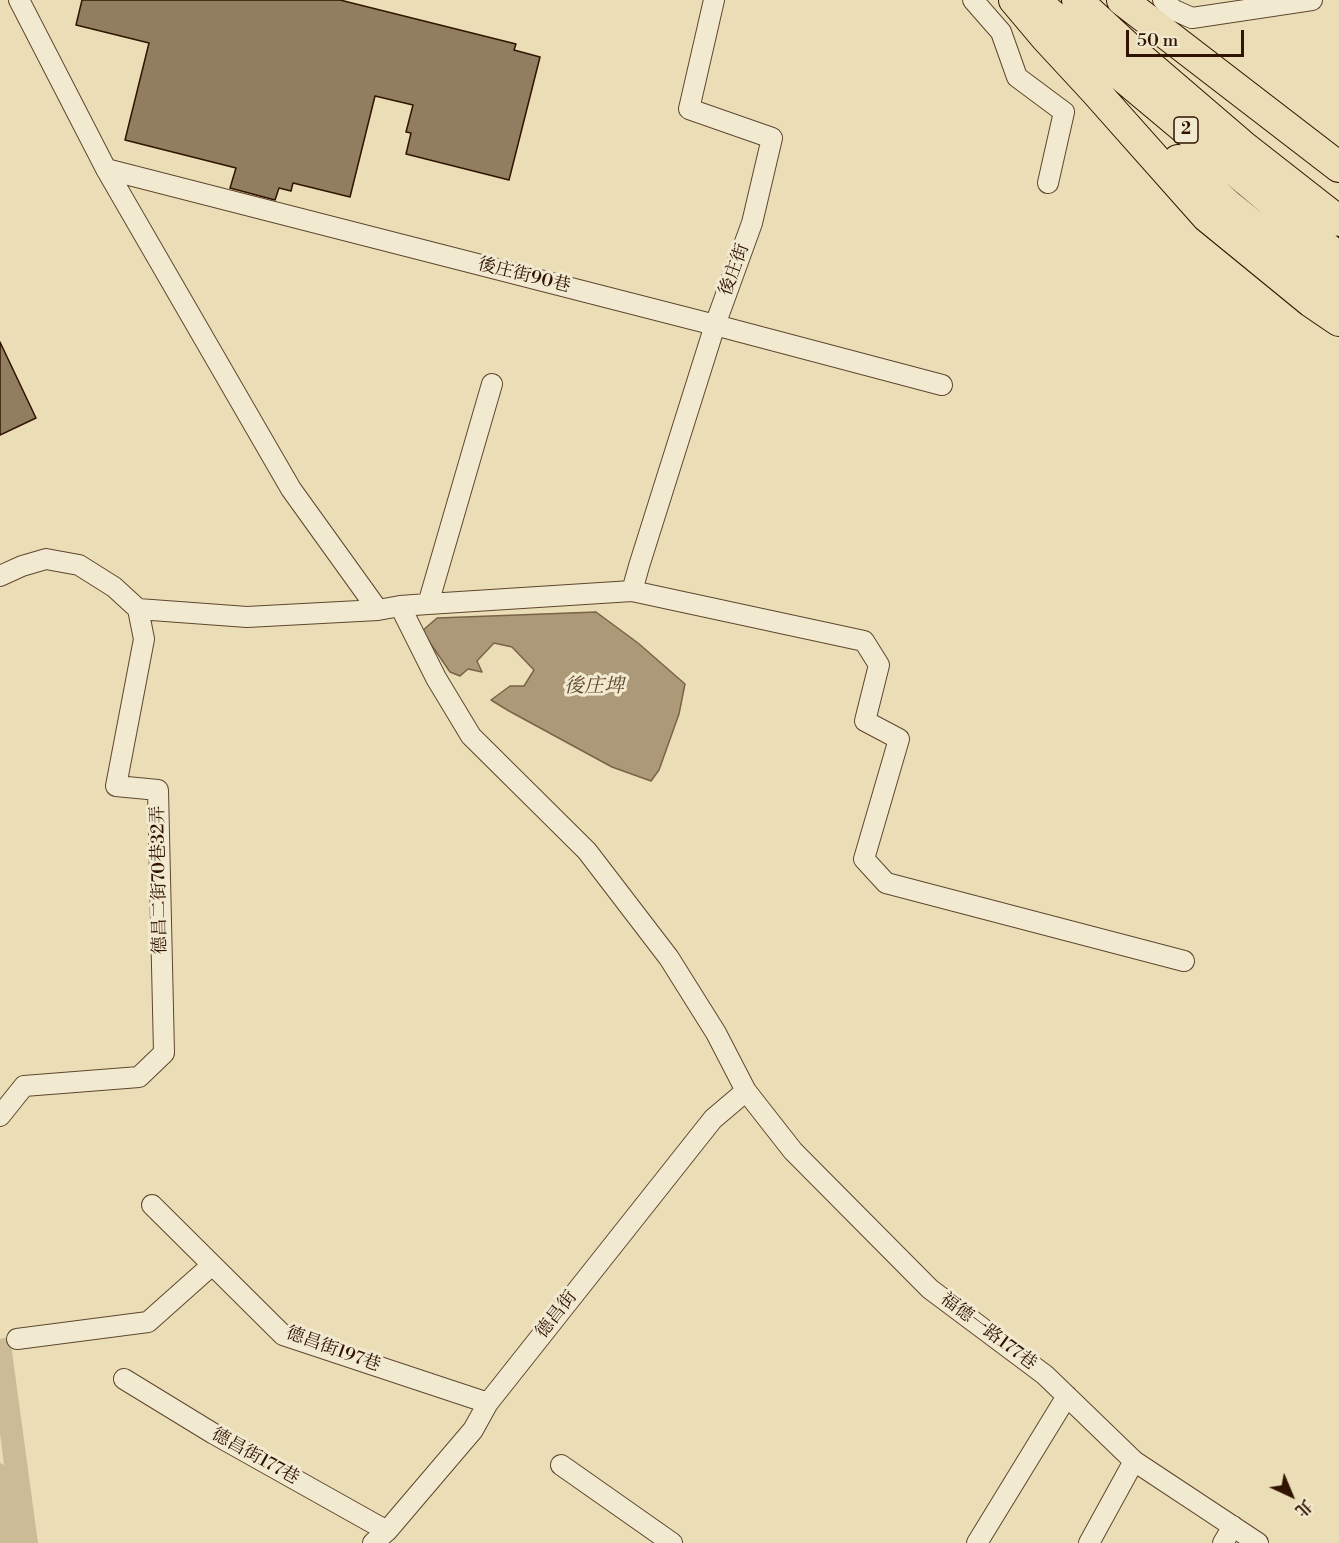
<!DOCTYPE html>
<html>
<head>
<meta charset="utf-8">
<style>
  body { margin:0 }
  #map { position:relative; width:1339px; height:1543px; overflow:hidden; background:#ebdeb6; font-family:"Libre Bodoni","Noto Serif TC",serif }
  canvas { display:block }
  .north { position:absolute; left:1261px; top:1465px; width:60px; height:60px; -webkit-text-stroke:4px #f2ead0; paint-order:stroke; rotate:136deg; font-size:16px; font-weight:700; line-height:24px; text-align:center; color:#301300 }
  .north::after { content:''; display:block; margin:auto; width:21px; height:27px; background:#301300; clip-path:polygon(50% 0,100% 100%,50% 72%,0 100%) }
  .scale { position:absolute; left:1126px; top:30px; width:118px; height:27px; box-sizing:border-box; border:3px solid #301300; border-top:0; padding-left:8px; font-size:18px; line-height:21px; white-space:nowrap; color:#301300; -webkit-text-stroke:4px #f2ead0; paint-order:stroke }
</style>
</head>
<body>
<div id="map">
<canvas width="1339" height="1543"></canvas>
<div class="north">北</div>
<div class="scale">50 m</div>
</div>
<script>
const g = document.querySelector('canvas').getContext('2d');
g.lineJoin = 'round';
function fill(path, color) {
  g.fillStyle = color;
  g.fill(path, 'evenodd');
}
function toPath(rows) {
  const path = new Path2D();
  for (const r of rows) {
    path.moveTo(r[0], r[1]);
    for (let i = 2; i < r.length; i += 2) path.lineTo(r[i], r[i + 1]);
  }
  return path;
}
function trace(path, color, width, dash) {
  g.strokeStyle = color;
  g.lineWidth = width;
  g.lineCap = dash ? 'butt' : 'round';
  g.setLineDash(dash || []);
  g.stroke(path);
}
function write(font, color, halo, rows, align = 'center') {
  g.font = font + ' "Libre Bodoni","Noto Serif TC",serif';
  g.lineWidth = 6;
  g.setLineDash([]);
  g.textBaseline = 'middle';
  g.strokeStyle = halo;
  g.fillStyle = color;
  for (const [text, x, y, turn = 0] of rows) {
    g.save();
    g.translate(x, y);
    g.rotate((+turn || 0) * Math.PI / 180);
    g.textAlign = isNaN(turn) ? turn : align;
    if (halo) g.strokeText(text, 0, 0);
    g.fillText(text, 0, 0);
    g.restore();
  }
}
const green = toPath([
  [10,1337,38,1543,0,1543,0,1463,4,1465,0,1433,0,1339]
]);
const water = toPath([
  [596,612,638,643,685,684,679,714,659,770,651,781,612,767,509,711,491,700,510,686,524,686,534,670,512,647,494,643,477,661,482,672,468,669,460,676,450,672,422,631,437,618,596,612]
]);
const building = toPath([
  [82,0,340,0,516,44,514,50,540,57,509,180,406,154,411,133,406,132,413,105,375,96,350,197,293,183,291,191,279,188,275,200,230,188,236,168,125,140,149,43,76,25,82,0],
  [0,342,36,418,0,435,0,342]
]);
const minor = toPath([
  [19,0,106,169,291,489,378,610],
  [973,0,1001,32,1017,77,1064,112,1048,183],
  [1163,0,1174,10,1192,18,1312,0],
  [106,169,715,325,942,385],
  [0,576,22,566,46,559,79,565,114,587,138,609,144,639,116,786,158,790,164,1053,139,1077,24,1086,0,1116],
  [632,591,639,566,715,325,752,223,772,138,689,109,714,0],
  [428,604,492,384],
  [400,606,436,678,471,736,587,851,669,958,716,1033,746,1091,793,1151,930,1289,1045,1375,1134,1461,1258,1543],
  [138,609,247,617,378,610,400,606,428,604,632,591,864,641,879,665,865,721,899,739,864,859,886,883,1184,961],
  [152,1205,283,1335,488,1403],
  [17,1339,148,1322,212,1265],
  [124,1379,214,1434,387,1531],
  [561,1465,672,1543],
  [373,1543,387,1531,473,1430,488,1403,713,1119,746,1091],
  [977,1543,1067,1396],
  [1089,1543,1134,1461],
  [1223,1543,1233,1526]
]);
const highway = toPath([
  [1014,0,1046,38,1095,91,1207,217,1311,302,1339,321],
  [1035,0,1112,68,1339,258],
  [1077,0,1130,49,1242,145,1339,221],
  [1122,0,1339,167],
  [1178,160,1228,205,1275,243,1339,291]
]);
const shields = [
  [1186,130,24]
];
const shieldNames = [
  ["2",1186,130]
];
const streetNames = [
  ["後庄街",735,270,-70],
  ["後庄街90巷",524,276,14],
  ["德昌二街70巷32弄",160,880,-91],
  ["德昌街",557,1315,-52],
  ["福德一路177巷",988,1332,37],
  ["德昌街197巷",333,1350,20],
  ["德昌街177巷",255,1457,29]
];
const waterNames = [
  ["後庄埤",594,687]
];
fill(green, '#cbbb97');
fill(water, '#ab9978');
trace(water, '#7a6348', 1.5);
fill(building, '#917d5f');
trace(building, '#301300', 1.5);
trace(minor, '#5f462e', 22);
trace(highway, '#301300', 32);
trace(minor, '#f2ead0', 20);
trace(highway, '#ebdeb6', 30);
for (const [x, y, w] of shields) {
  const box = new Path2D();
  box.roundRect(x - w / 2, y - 13, w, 26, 4.5);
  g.fillStyle = '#f2ead0';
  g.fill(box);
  trace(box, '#301300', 1.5);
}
write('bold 16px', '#301300', null, shieldNames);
write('18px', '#301300', '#f2ead0', streetNames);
write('italic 20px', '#614930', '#f2ead0', waterNames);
</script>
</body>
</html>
